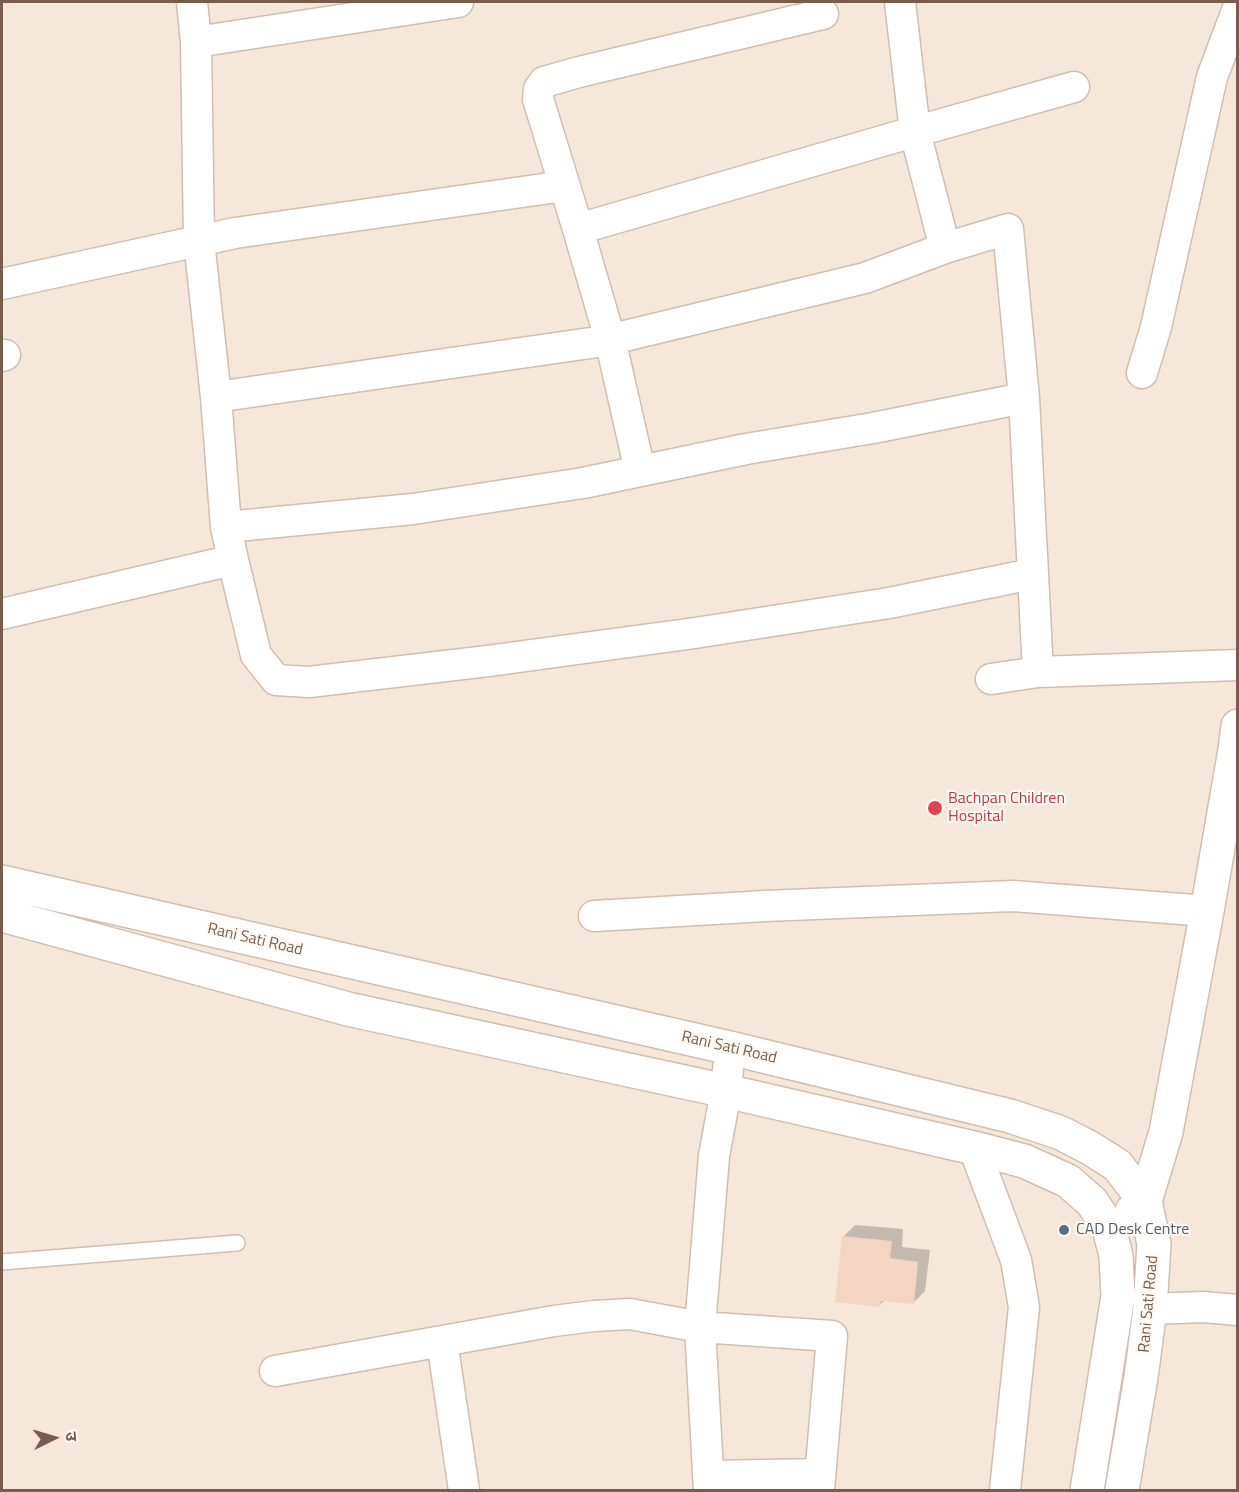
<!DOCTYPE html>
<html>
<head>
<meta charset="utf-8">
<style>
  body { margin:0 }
  #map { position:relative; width:1239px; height:1492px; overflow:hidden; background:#fdf6ec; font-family:"Titillium Web","Noto Sans Devanagari",sans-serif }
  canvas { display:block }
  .frame { position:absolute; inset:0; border:3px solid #7a5c4d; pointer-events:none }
  .north { position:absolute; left:24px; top:1408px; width:60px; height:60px; -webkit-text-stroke:4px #fffaf3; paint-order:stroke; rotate:85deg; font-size:16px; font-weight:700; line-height:24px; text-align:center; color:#7a5c4d }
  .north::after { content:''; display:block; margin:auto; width:21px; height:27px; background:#7a5c4d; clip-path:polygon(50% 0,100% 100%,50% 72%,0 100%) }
</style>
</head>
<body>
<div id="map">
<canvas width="1239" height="1492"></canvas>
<div class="frame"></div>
<div class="north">उ</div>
</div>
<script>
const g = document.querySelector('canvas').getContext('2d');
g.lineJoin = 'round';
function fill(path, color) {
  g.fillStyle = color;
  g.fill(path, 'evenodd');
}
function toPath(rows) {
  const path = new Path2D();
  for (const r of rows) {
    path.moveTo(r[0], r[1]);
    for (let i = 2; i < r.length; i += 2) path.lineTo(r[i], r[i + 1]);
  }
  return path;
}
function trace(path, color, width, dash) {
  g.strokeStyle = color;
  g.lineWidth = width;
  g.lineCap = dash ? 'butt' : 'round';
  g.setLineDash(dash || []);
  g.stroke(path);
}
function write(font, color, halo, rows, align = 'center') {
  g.font = font + ' "Titillium Web",sans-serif';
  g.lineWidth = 4.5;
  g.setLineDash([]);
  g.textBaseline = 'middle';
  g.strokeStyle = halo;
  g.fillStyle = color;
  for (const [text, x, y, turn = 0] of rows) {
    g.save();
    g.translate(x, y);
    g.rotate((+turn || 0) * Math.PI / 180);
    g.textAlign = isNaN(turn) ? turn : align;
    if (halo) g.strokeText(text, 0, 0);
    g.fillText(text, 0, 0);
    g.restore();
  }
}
const residential = toPath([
  [2,2,1237,2,1237,1490,2,1490]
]);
const shadow = toPath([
  [855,1225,903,1229,902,1247,930,1250,925,1291,913,1303,885,1300,880,1305,843,1237]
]);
const building = toPath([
  [842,1236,892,1241,890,1258,918,1262,914,1304,881,1301,880,1307,835,1302]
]);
const service = toPath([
  [2,1262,237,1243]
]);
const minor = toPath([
  [192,2,196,42,199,241,216,397,226,527,233,560,256,655,276,680,309,682,488,661,695,633,889,603,1032,574],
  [900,2,915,132,945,248],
  [196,42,458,2],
  [578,229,903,135,1074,87],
  [2,284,235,233,564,186],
  [2,356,5,355],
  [1142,373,1156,327,1212,77,1238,8],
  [216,397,604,341,865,278,945,248,1008,229,1024,398,1038,672],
  [640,471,610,339,578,229,538,99,539,89,544,82,579,72,823,14],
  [226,527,413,509,583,483,746,449,873,428,1024,398],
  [2,614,233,560],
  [991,679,1038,672,1238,665],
  [594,916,765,906,1013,896,1207,911],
  [974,1148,1016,1260,1024,1307,1005,1490],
  [1150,1309,1203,1307,1238,1310],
  [442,1341,464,1490],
  [275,1371,554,1321,594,1316,630,1314,700,1327,832,1336,819,1490],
  [708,1476,820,1474],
  [709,1490,700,1327,714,1156,726,1091,730,1048]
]);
const tertiary = toPath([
  [2,882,730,1048,1010,1116,1061,1133,1090,1148,1117,1165,1145,1201,1154,1244,1150,1309,1141,1377,1122,1490],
  [2,915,348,1009,726,1091,974,1148,1024,1161,1068,1181,1092,1202,1109,1228,1116,1256,1118,1296,1087,1490],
  [1132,1211,1145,1201,1166,1132,1207,911,1235,750,1238,726]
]);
const markers = [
  [935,808,8,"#e0444e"],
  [1064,1230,6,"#5c6f8a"]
];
const healthNames = [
  ["Bachpan Children",948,799],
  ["Hospital",948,817]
];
const streetNames = [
  ["Rani Sati Road",255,940,13],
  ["Rani Sati Road",729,1048,13],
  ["Rani Sati Road",1149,1304,-85]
];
const serviceNames = [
  ["CAD Desk Centre",1076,1230]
];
fill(residential, '#f5e8da');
fill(shadow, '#0003');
fill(building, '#f3d5c3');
trace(service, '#d1beb0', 18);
trace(minor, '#d1beb0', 33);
trace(tertiary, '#d1beb0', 36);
trace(service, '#fff', 15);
trace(minor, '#fff', 30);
trace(tertiary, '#fff', 33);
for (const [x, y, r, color] of markers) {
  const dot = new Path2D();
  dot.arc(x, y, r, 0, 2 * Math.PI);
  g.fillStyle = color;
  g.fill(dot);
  trace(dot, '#fffaf3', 2);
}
write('16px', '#be3a42', '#fffaf3', healthNames, 'left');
write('16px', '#7a5c4d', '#fffaf3', streetNames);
write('16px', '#4e5e75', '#fffaf3', serviceNames, 'left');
</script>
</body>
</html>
